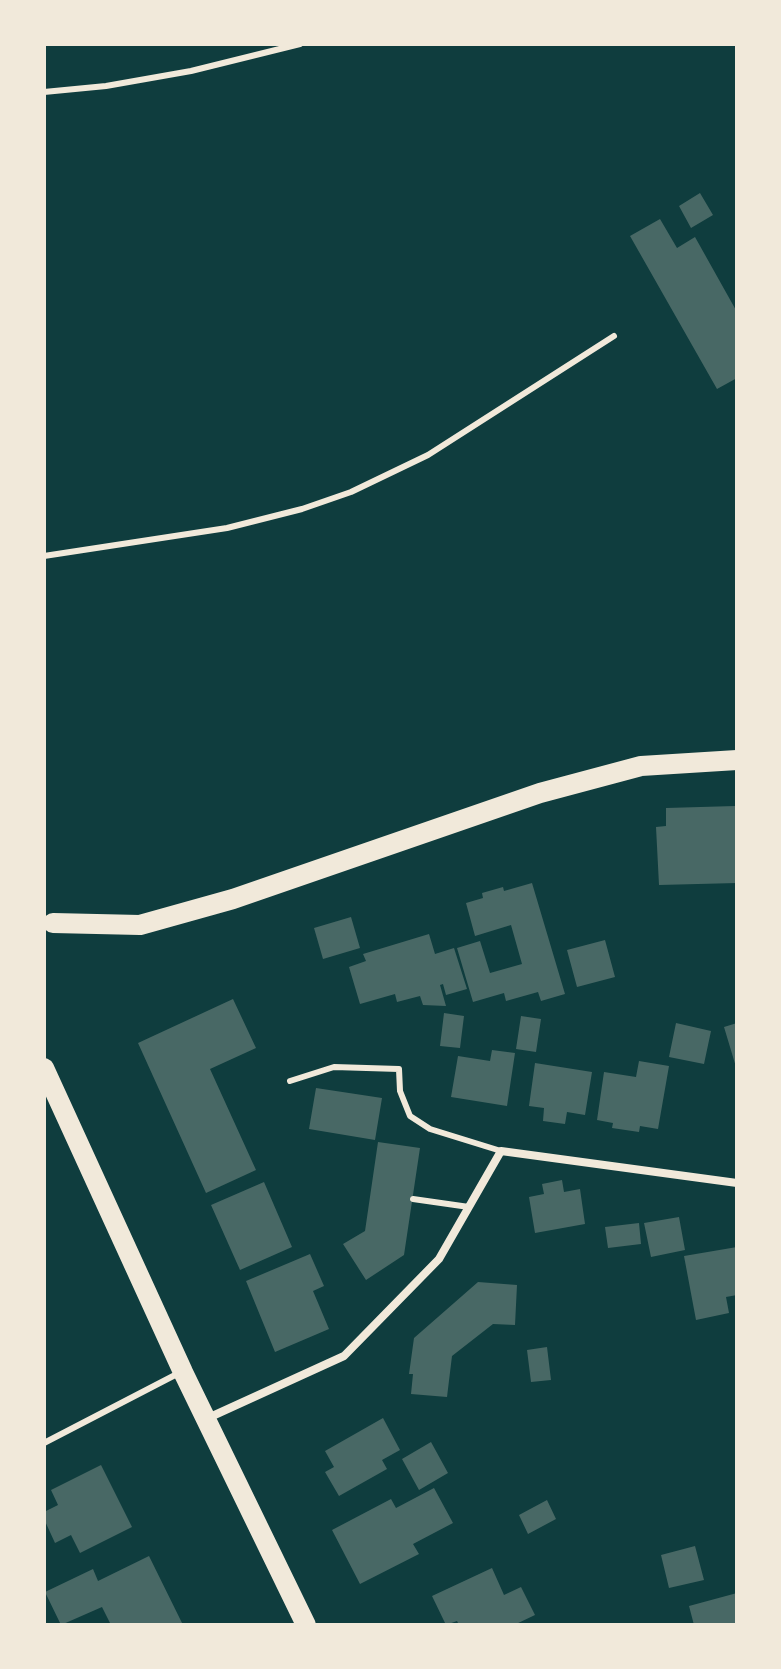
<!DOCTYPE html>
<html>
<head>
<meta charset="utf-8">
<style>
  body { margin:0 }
  #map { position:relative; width:781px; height:1669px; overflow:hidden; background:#0f3d3e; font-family:"Golos Text",sans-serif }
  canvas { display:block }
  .frame { position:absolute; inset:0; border:46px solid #f1e9da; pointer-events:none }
</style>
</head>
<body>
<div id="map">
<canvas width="781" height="1669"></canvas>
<div class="frame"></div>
</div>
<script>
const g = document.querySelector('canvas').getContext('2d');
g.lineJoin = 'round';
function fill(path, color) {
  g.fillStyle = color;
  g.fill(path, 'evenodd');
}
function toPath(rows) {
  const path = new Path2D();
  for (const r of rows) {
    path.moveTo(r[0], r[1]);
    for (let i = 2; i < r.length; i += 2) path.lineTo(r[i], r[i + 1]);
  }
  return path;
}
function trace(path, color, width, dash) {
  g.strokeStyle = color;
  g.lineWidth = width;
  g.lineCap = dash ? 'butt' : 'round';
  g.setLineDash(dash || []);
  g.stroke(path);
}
const building = toPath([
  [700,193,713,215,691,228,679,206],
  [660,219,677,248,695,237,737,312,737,378,717,389,630,236],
  [735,806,737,883,659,885,656,827,666,826,666,808],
  [532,883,565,994,541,1001,538,992,506,1001,504,993,473,1002,457,948,480,941,490,973,522,964,511,925,475,936,466,903,483,898,482,893,503,887,504,891],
  [351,917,360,948,323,959,314,928],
  [429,934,435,954,454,948,467,989,446,995,443,984,440,985,446,1006,423,1005,420,996,397,1002,395,994,360,1004,349,967,366,961,363,954],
  [605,940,615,977,577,987,567,950],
  [233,999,256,1048,210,1069,256,1170,206,1193,138,1043],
  [444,1013,464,1016,460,1048,440,1046],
  [521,1016,541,1019,536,1052,516,1049],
  [676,1023,711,1031,704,1064,669,1057],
  [737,1023,737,1067,736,1067,724,1027],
  [492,1050,515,1053,507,1106,451,1097,458,1056,490,1061],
  [639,1061,669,1066,658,1129,640,1126,639,1132,612,1128,613,1123,597,1120,604,1072,636,1077],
  [535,1063,592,1072,585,1115,567,1112,565,1124,543,1121,544,1108,529,1106],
  [316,1088,382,1098,375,1140,309,1129],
  [378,1142,420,1148,404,1255,366,1280,343,1244,365,1231],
  [562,1180,564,1192,580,1189,585,1224,535,1233,529,1197,544,1194,542,1184],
  [264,1182,292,1247,240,1270,211,1205],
  [679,1217,685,1250,651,1257,644,1223],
  [639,1223,641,1244,608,1248,605,1227],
  [737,1247,737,1295,726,1297,729,1313,696,1320,684,1256],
  [310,1254,324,1286,313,1291,329,1329,275,1352,246,1281],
  [478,1282,517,1285,515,1325,493,1324,452,1356,447,1397,411,1394,413,1374,409,1374,414,1338],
  [547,1347,551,1380,531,1382,527,1350],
  [383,1418,400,1450,382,1460,387,1469,339,1496,325,1472,334,1467,325,1451],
  [431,1442,448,1473,419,1490,402,1459],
  [101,1465,132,1527,80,1553,71,1535,55,1543,44,1519,44,1512,58,1505,51,1490],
  [434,1488,453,1523,413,1544,419,1554,360,1584,332,1530,391,1499,396,1508],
  [547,1500,556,1519,528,1534,519,1515],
  [695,1546,704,1580,669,1588,661,1555],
  [149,1556,183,1625,111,1625,102,1607,61,1625,45,1592,93,1569,98,1581],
  [492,1568,504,1595,521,1587,535,1615,514,1625,459,1625,457,1621,446,1625,432,1596],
  [737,1593,737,1625,694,1625,689,1606]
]);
const service = toPath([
  [44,92,106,86,191,71,300,44],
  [44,556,227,528,302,509,351,492,428,455,614,336],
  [290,1081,334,1067,399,1069,400,1091,410,1116,430,1129,501,1151],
  [413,1199,469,1207],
  [44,1443,179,1373]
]);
const minor = toPath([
  [208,1418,344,1356,439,1259,501,1151,737,1183]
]);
const primary = toPath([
  [53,923,140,925,233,899,540,793,641,766,737,760],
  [44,1068,183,1372,306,1625]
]);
fill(building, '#486865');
trace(service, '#f1e9da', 6);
trace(minor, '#f1e9da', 8);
trace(primary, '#f1e9da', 20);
</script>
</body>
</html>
